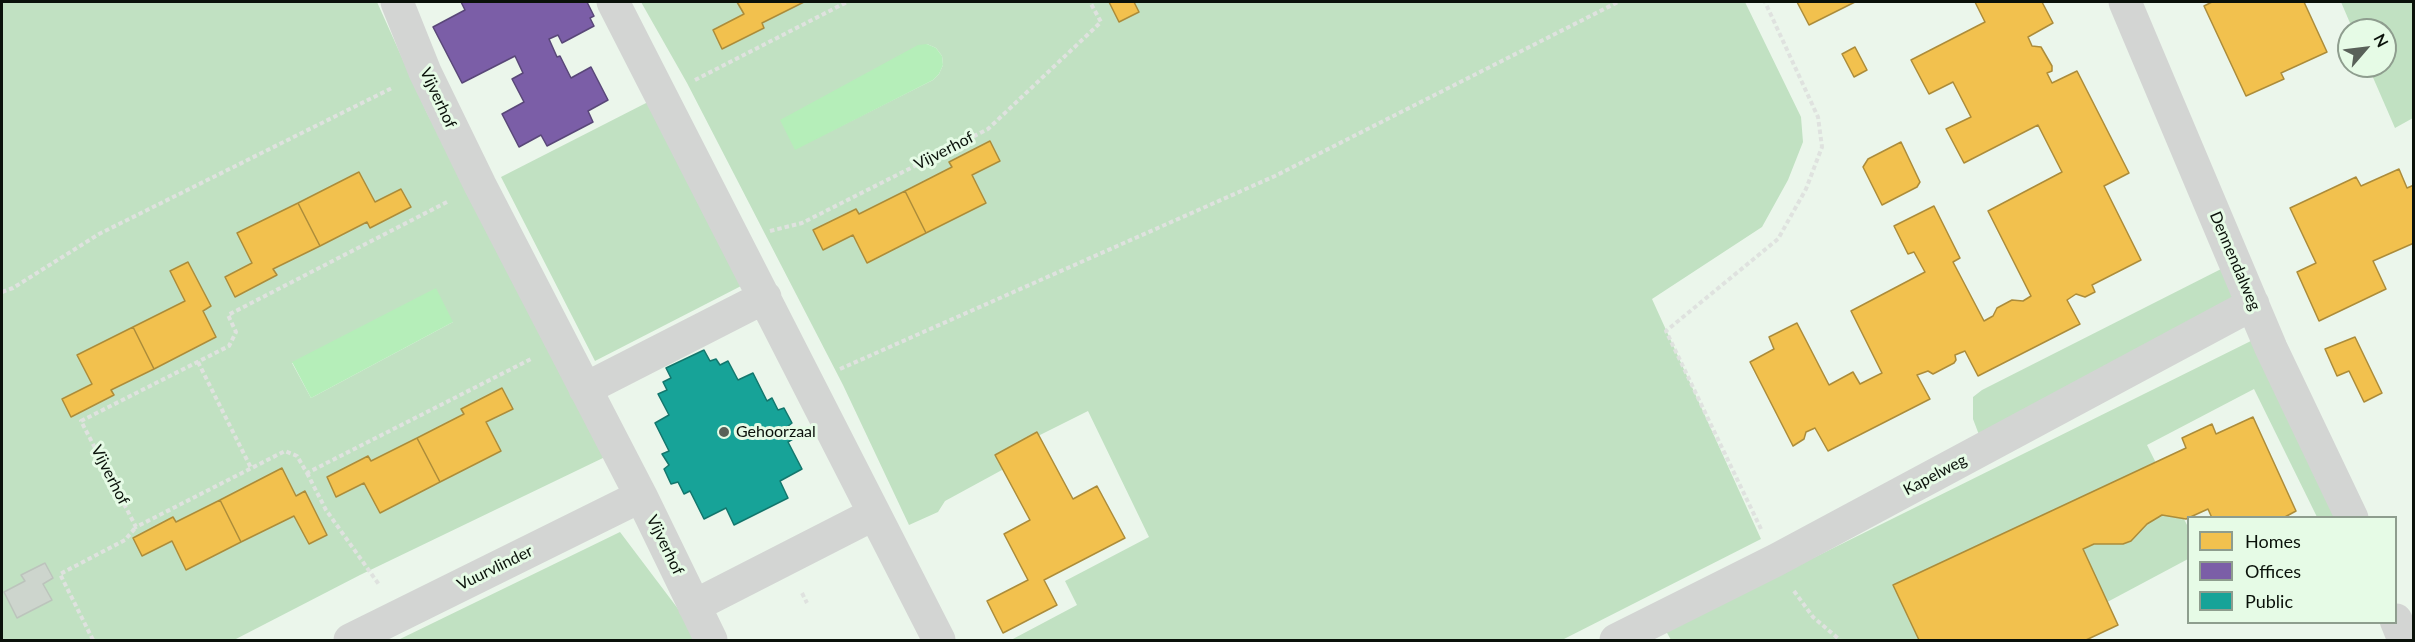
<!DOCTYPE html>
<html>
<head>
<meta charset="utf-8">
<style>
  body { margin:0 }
  #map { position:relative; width:2415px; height:642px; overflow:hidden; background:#ebf6eb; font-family:Lato,sans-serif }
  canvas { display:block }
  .frame { position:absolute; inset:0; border:3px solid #0a110a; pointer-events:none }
  .legend { position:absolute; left:2187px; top:516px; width:210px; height:108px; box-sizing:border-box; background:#e6fbe6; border:2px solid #8e9d8e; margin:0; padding:8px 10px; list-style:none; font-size:18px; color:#0a110a }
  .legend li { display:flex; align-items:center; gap:12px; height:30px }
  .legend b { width:30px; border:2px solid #8e9d8e }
  .north { position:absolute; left:2337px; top:18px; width:60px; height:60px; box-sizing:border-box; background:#e6fbe6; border:2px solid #8e9d8e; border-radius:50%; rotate:62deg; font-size:16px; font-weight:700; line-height:24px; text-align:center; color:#0a110a }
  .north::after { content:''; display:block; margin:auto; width:21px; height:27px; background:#596159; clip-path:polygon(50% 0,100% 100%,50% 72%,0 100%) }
</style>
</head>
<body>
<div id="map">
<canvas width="2415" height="642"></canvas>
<div class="frame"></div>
<ul class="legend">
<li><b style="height:16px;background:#f2c14e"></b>Homes</li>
<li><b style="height:16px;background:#7b5ea7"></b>Offices</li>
<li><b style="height:16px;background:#17a398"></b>Public</li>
</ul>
<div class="north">N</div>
</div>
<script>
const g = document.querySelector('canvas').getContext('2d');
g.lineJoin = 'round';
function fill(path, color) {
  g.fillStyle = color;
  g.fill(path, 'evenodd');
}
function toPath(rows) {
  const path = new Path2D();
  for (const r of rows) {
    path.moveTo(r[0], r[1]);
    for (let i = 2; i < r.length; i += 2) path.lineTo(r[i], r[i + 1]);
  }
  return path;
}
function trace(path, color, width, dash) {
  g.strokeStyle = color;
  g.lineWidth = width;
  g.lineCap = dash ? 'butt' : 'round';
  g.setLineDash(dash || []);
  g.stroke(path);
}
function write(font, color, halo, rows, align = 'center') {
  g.font = font + ' Lato,sans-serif';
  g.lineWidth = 6;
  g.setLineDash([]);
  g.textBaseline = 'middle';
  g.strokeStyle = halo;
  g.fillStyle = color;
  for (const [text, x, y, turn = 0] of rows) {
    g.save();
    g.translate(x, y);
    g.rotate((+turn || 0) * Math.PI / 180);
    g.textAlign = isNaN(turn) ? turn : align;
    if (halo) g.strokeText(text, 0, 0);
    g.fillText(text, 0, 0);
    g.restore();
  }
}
const green = toPath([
  [2,2,377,2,426,111,605,457,360,575,234,640,2,640],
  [453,322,311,398,292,363],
  [641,2,1745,2,1801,117,1803,142,1788,180,1762,227,1652,299,1761,539,1562,640,1011,640,1077,605,1065,581,1149,537,1088,411,1006,452,1013,464,945,501,938,512,909,525,843,385,687,83],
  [927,44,936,48,942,56,943,65,939,74,933,80,795,149],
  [2341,2,2413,2,2413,118,2395,128,2368,66,2385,66,2385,30,2353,30],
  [648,102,743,285,595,361,501,177],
  [2229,265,2249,304,1981,440,1973,419,1973,397,1982,390],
  [2267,333,2355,517,2317,517,2254,389,2147,445,2188,527,2188,559,2036,640,1671,640,1666,631],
  [620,532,694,630,699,640,398,640]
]);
const water = toPath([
  [927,44,936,48,942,56,943,65,939,74,933,80,795,150,780,120,918,45],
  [436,288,453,322,311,398,292,362]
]);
const homes = toPath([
  [737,2,804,2,762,23,764,28,722,49,713,30,744,14,737,2],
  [1109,2,1134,2,1139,12,1119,22,1109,2],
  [1797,2,1855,2,1809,25,1797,2],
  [1975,2,2042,2,2053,23,2028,37,2032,46,2041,47,2052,66,2052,71,2047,73,2052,83,2077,71,2129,173,2104,186,2141,260,2092,285,2095,292,2085,297,2076,294,2067,300,2080,324,1978,376,1965,351,1955,355,1956,360,1954,363,1933,374,1928,371,1917,375,1930,399,1828,451,1815,428,1806,432,1804,439,1793,446,1750,362,1774,349,1769,337,1797,323,1829,385,1853,372,1860,384,1882,373,1851,311,1925,272,1914,252,1908,254,1894,226,1934,206,1960,258,1953,262,1984,321,1993,316,1997,308,2012,300,2023,301,2031,296,1988,211,2062,172,2038,125,1964,163,1946,129,1971,117,1953,82,1929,94,1911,60,1985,22,1975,2],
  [2212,2,2304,2,2327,52,2281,73,2284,79,2246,96,2204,6,2212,2],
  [1855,47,1867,70,1854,77,1842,54,1855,47],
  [990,141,1000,161,972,175,986,203,926,233,905,191,952,167,949,162,990,141],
  [1901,142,1920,182,1917,187,1882,205,1863,167,1868,159,1901,142],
  [2399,169,2407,188,2414,185,2414,243,2373,261,2386,289,2319,321,2297,272,2316,263,2290,208,2356,177,2361,186,2399,169],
  [359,172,375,202,401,189,411,207,370,228,367,222,320,246,298,203,359,172],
  [905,191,926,233,867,263,853,235,823,250,813,230,856,209,859,214,905,191],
  [298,203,320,246,273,269,277,275,235,297,225,277,252,263,237,233,298,203],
  [188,262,211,306,203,311,216,337,154,369,133,327,185,301,170,271,188,262],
  [133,327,154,369,111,390,114,395,71,417,62,399,92,384,77,355,133,327],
  [2355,337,2382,393,2364,402,2349,371,2337,376,2325,349,2355,337],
  [502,388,513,409,486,422,501,451,440,482,417,438,464,414,461,409,502,388],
  [2253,417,2296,511,2283,518,2212,518,2208,509,2186,519,2162,515,2147,524,2131,541,2123,544,2094,544,2083,549,2118,625,2086,640,1919,640,1893,585,2186,448,2182,438,2212,424,2216,434,2253,417],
  [1037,432,1073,499,1097,486,1125,538,1044,580,1057,605,1003,633,987,601,1028,580,1004,534,1030,520,995,455,1037,432],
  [417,438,440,482,380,513,364,483,336,497,327,477,368,456,371,461,417,438],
  [282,468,296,496,305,491,327,535,309,544,294,516,241,542,220,500,282,468],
  [220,500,241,542,186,570,172,541,142,556,133,538,173,517,176,522,220,500]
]);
const offices = toPath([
  [461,2,587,2,594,16,590,18,594,26,562,43,558,35,549,39,557,57,560,56,571,78,591,67,608,100,588,111,593,122,547,146,541,135,519,147,502,114,524,102,512,79,523,73,515,56,462,83,433,27,465,10,461,2]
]);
const public = toPath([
  [704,350,710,361,716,359,720,365,728,361,738,380,753,373,767,401,772,398,778,410,784,408,792,423,787,427,793,439,788,442,802,469,780,481,788,498,734,525,726,508,704,519,690,491,684,494,678,482,671,484,664,469,669,465,662,454,669,451,655,423,669,415,658,394,667,390,663,382,671,378,666,368,704,350]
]);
const building = toPath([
  [45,563,53,578,43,584,52,600,17,618,4,592,25,581,21,575,45,563]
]);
const path = toPath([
  [695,80,847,2],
  [447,202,228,315,236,332,229,346,81,421,136,527,285,451,297,456,307,473,531,359],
  [770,231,802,223,988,129,1101,22,1090,2],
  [2,292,13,288,99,234,392,88],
  [198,362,251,468],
  [840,369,1275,176,1618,2],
  [307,473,326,510,380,586],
  [1761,529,1666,331,1778,239,1806,189,1822,147,1818,117,1765,2],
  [1794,591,1813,617,1840,640],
  [802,593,807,603],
  [93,640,60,574,125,540,136,527]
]);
const minor = toPath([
  [397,2,425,72,480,185,641,496,711,640],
  [613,2,939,640],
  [2125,2,2271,348,2352,518],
  [585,389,765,297],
  [694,606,874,514],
  [2396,620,2404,640],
  [350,640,641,496],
  [1616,640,1776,560,2253,304]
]);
const markers = [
  [724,432,6,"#596159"]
];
const streetNames = [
  ["Vijverhof",438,98,65],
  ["Vijverhof",944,151,-27],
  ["Dennendalweg",2235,261,67],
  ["Vijverhof",110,475,63],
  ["Kapelweg",1935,475,-28],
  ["Vijverhof",665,545,64],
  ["Vuurvlinder",495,568,-26]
];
const poiNames = [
  ["Gehoorzaal",736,432]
];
fill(green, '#c1e1c2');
fill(water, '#b5eeb9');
fill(homes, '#f2c14e');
trace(homes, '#ac8c3a', 1.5);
fill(offices, '#7b5ea7');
trace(offices, '#594778', 1.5);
fill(public, '#17a398');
trace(public, '#13776d', 1.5);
fill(building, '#cdd5cd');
trace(building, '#bcc4bc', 1.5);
trace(path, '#dfe2df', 4, [4.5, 3]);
trace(minor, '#d3d5d3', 33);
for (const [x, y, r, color] of markers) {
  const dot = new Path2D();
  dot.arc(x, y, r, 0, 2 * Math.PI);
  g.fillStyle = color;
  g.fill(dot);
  trace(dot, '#e6fbe6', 2);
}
write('16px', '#0a110a', '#e6fbe6', streetNames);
write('16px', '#0a110a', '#e6fbe6', poiNames, 'left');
</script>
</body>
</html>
